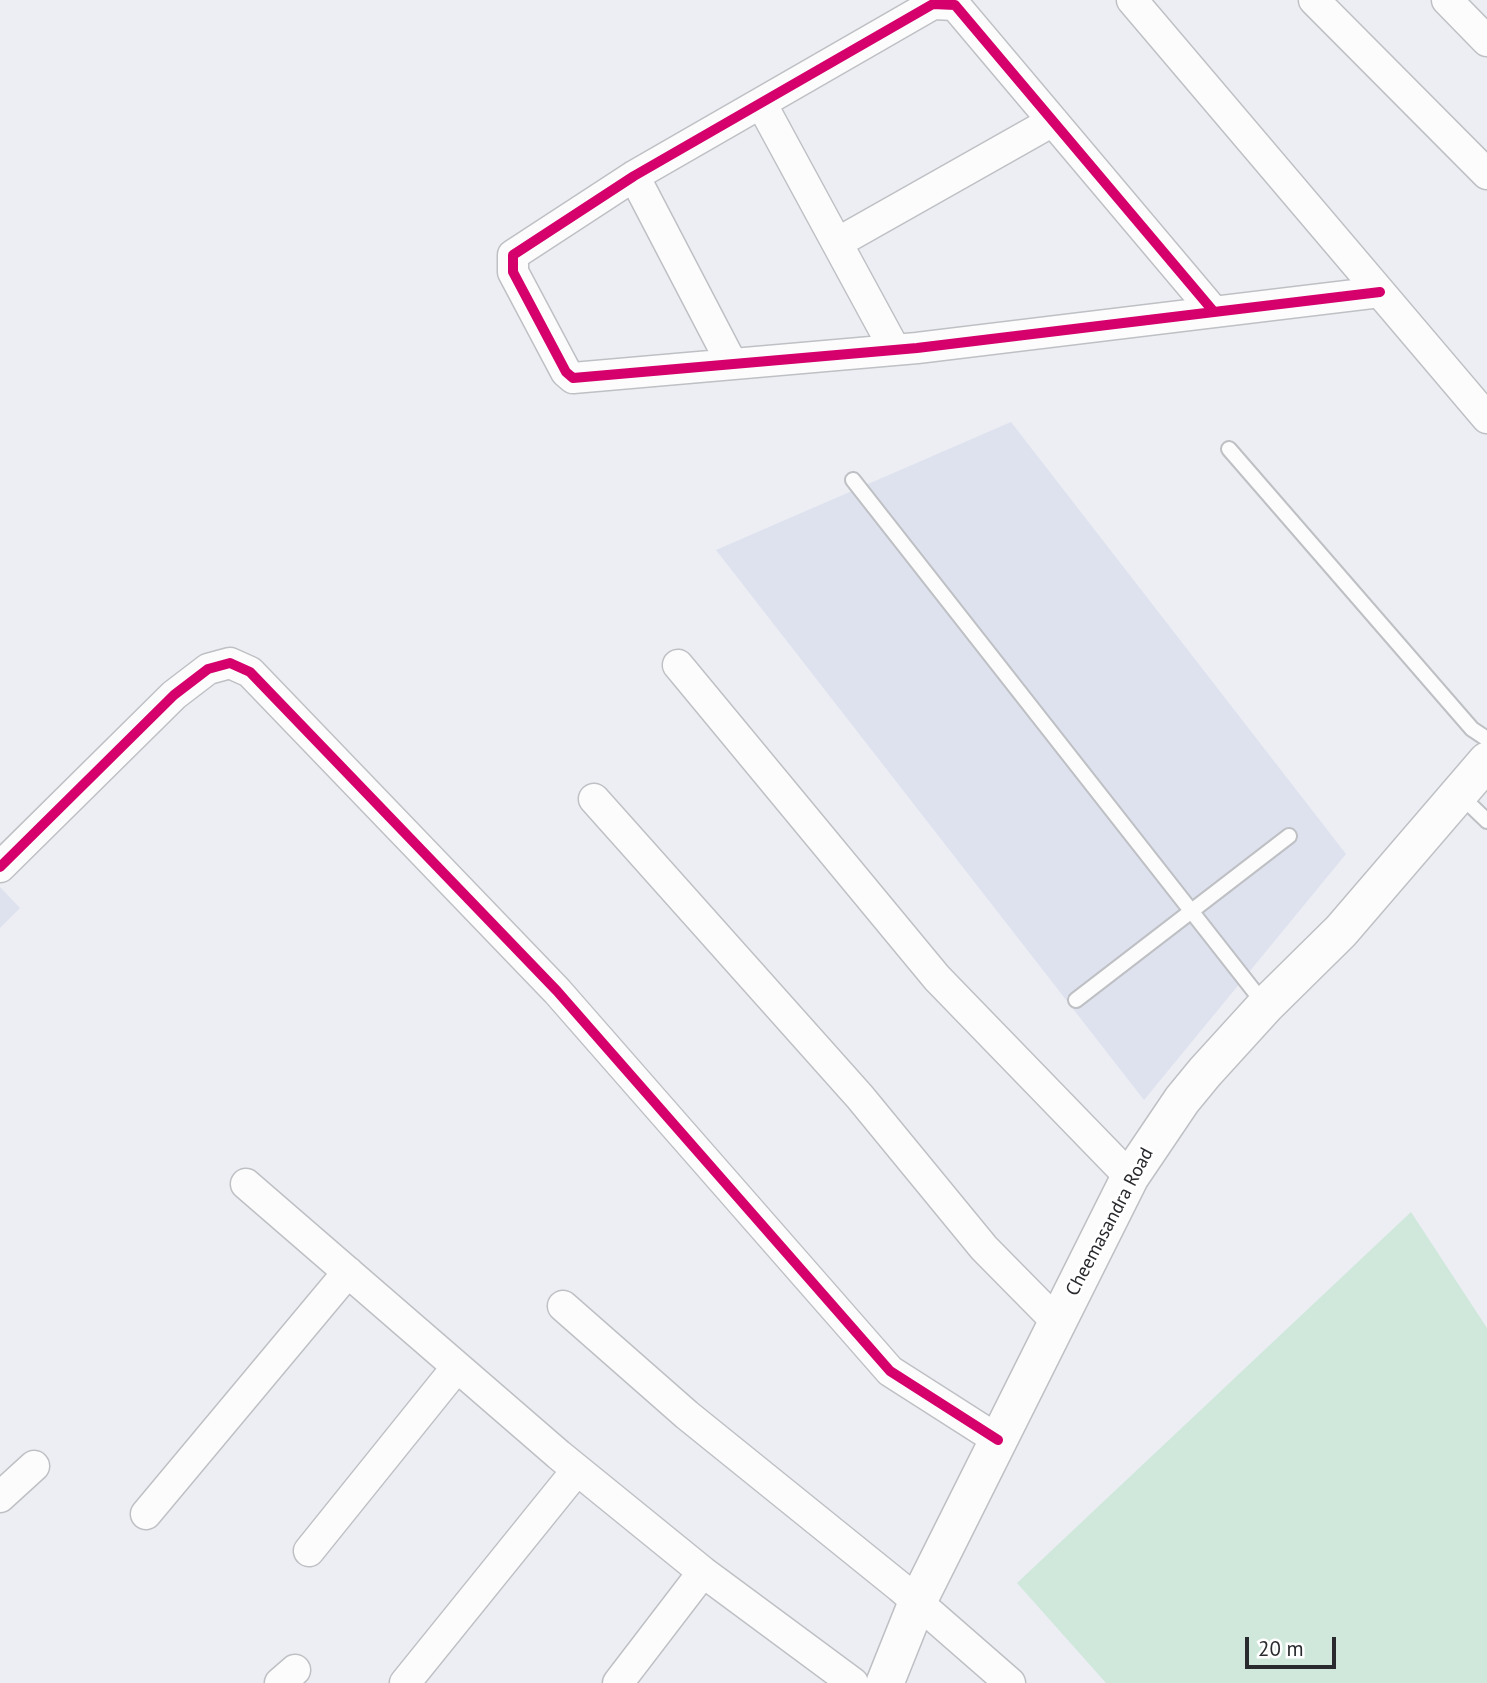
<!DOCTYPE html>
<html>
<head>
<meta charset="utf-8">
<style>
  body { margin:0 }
  #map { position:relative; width:1487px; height:1683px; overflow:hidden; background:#eceef3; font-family:"PT Sans",sans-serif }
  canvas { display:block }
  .scale { position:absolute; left:1245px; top:1637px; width:91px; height:32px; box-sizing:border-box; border:4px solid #292a2e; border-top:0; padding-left:9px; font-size:21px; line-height:24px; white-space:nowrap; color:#292a2e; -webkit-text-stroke:5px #fff; paint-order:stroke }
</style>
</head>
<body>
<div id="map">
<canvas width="1487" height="1683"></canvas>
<div class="scale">20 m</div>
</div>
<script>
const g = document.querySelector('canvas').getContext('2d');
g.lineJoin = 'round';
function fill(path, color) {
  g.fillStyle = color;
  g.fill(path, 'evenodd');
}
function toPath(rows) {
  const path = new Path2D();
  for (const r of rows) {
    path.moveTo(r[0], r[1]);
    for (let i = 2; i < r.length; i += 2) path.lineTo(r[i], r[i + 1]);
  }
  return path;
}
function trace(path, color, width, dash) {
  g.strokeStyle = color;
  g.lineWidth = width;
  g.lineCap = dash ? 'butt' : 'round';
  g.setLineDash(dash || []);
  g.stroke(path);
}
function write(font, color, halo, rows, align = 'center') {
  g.font = font + ' "PT Sans",sans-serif';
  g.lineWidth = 6;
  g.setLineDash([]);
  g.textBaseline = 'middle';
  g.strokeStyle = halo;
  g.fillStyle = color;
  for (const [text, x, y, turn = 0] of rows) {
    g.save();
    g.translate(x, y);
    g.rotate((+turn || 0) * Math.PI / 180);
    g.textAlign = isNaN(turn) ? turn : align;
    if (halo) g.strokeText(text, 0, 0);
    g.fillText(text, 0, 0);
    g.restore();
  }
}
const built = toPath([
  [1011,422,1346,854,1144,1100,716,550],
  [0,887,20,908,0,928]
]);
const green = toPath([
  [1411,1212,1487,1328,1487,1683,1106,1683,1017,1583]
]);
const service = toPath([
  [1229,449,1472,729,1487,739],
  [853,480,1265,1005],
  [1460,795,1487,821],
  [1076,1000,1289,836]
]);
const minor = toPath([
  [1132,0,1487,418],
  [1314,0,1487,174],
  [1447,0,1487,41],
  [761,103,895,350],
  [634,176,732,364],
  [837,243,1053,121],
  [1214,312,955,5,933,4,634,176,513,255,513,272,566,372,573,378,917,348,1214,312,1380,292],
  [678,665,937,978,1130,1177],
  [594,799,860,1097,984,1248,1057,1322],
  [0,867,174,695,208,669,230,663,250,672,557,991,890,1371,998,1440],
  [246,1184,559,1455,703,1572,853,1683],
  [563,1306,687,1415,900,1587,1010,1683],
  [0,1497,34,1466],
  [146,1514,348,1272],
  [309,1551,457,1367],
  [280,1683,295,1670],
  [405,1683,577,1470],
  [618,1683,703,1572]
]);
const tertiary = toPath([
  [885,1683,917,1603,1130,1177,1182,1100,1205,1072,1266,1005,1341,931,1487,761]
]);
const cycleway = toPath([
  [1214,312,955,5,933,4,634,176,513,255,513,272,566,372,573,378,917,348,1214,312,1380,292],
  [0,867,174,695,208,669,230,663,250,672,557,991,890,1371,998,1440]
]);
const streetNames = [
  ["Cheemasandra Road",1110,1222,-62]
];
fill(built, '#dee2ee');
fill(green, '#cfe8db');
trace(service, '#bec0c4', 18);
trace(minor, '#bec0c4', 33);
trace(tertiary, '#bec0c4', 40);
trace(service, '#fcfcfd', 14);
trace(minor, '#fcfcfd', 30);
trace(tertiary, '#fcfcfd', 37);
trace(cycleway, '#d6006c', 10);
write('19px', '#292a2e', '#fff', streetNames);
</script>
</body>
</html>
